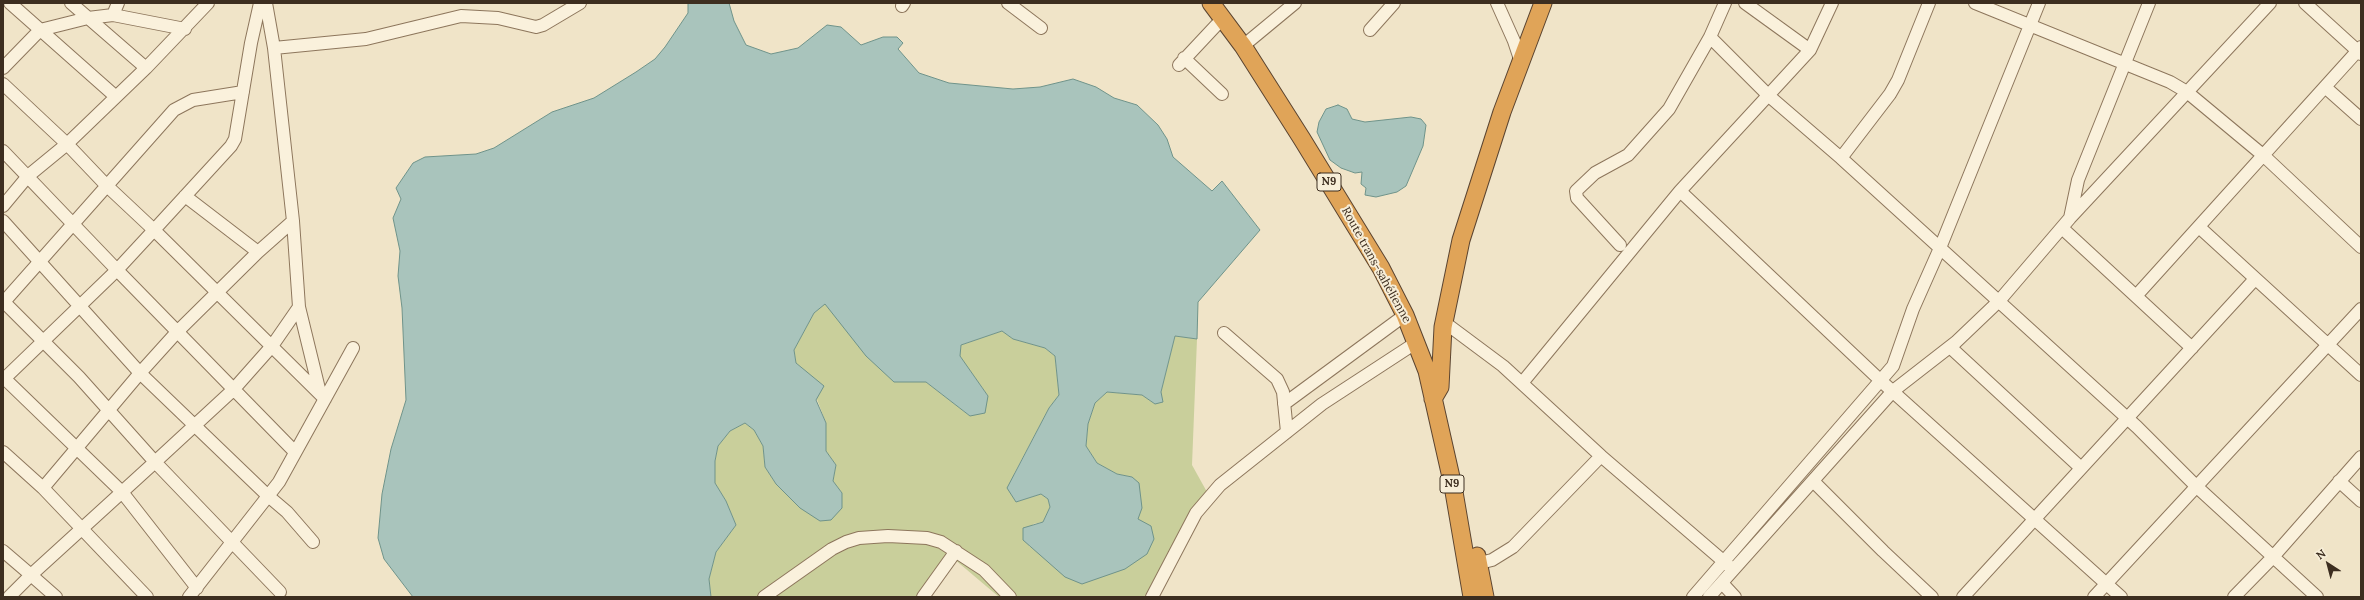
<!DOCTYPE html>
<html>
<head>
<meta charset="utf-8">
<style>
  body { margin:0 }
  #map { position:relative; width:2364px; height:600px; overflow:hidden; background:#f0e4c8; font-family:Lora,serif }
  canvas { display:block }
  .frame { position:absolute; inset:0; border:4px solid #3d2e20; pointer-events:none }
  .north { position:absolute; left:2308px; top:544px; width:40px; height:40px; -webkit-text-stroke:3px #f7eed8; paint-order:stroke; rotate:324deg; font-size:11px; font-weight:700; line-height:16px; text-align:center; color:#3d2e20 }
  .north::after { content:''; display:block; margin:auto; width:14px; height:18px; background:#3d2e20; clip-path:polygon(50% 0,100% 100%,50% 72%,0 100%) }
</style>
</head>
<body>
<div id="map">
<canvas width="2364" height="600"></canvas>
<div class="frame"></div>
<div class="north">N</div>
</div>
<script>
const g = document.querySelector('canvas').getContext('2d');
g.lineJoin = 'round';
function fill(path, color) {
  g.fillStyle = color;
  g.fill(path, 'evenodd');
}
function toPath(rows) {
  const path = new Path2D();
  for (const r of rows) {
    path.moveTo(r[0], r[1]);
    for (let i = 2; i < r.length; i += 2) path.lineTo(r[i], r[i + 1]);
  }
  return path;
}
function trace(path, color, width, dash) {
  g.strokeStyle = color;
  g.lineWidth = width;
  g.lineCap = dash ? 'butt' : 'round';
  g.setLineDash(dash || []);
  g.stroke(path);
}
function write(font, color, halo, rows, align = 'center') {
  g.font = font + ' Lora,serif';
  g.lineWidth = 4;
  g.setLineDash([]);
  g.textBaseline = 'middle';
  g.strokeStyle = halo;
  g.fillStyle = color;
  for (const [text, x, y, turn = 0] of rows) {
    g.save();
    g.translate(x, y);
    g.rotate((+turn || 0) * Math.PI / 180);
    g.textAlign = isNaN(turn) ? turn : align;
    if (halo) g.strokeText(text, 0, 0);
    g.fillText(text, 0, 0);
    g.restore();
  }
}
const green = toPath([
  [825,303,894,382,926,382,970,416,988,396,959,355,961,345,1002,331,1013,339,1045,348,1055,356,1059,395,1049,408,1014,474,1016,502,1041,494,1048,499,1050,507,1043,522,1033,524,1029,546,1041,554,1138,519,1132,477,1117,474,1097,463,1086,446,1088,424,1095,403,1107,392,1142,395,1155,404,1161,392,1175,336,1197,339,1192,465,1212,501,1144,597,999,597,947,553,916,597,711,597,709,579,716,552,736,525,726,501,715,483,715,461,718,446,730,431,745,423,754,430,763,446,765,467,776,484,800,508,842,493,833,481,836,465,826,451,826,423,807,373,796,363,794,350,814,313]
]);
const water = toPath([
  [688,3,729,3,734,21,746,45,771,54,798,48,827,25,841,27,861,45,883,37,897,37,903,43,898,49,919,73,949,83,1013,89,1040,87,1073,79,1096,87,1114,98,1137,105,1158,125,1167,139,1173,157,1212,191,1222,181,1260,230,1198,302,1197,339,1175,336,1161,392,1163,402,1155,404,1142,395,1107,392,1095,403,1088,424,1086,446,1097,463,1117,474,1132,477,1139,483,1142,508,1138,519,1151,526,1154,539,1147,554,1125,569,1082,584,1065,577,1023,540,1023,528,1043,522,1050,507,1048,499,1041,494,1016,502,1007,488,1049,408,1059,395,1055,356,1045,348,1013,339,1002,331,961,345,960,356,988,396,985,413,970,416,926,382,894,382,866,356,825,304,814,313,794,350,796,363,824,386,816,400,826,423,826,451,836,465,833,481,842,493,842,508,831,520,820,521,800,508,776,484,765,467,763,446,754,430,745,423,730,431,718,446,715,461,715,483,726,501,736,525,716,552,709,579,711,597,413,597,384,559,378,538,382,494,391,449,406,400,402,308,398,276,400,251,393,218,401,199,396,188,413,163,425,157,476,154,494,148,552,112,594,98,636,72,655,59,665,47,688,13,688,3],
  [1338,105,1347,109,1352,119,1365,122,1411,117,1421,119,1426,125,1423,146,1406,186,1397,192,1376,197,1365,195,1366,188,1361,184,1362,172,1355,173,1341,168,1330,160,1317,132,1319,122,1326,109,1338,105]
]);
const minor = toPath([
  [10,3,115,96],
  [71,3,146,68],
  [118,3,113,15,185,29],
  [260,3,251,43,235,139,231,146,154,230,325,399],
  [266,3,274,48,293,221,299,307,272,346,233,390,155,462,280,592],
  [1008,3,1041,28],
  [1497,3,1514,41,1521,62],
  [1745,3,1810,50],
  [1975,3,2170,82,2187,92,2264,156,2361,247],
  [2305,3,2361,54],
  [902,6,904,3],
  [1370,30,1394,3],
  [1710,37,1769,96,1841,158,2137,427,2197,487,2317,597],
  [1243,46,1295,3],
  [274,48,366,39,461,16,498,18,536,27,543,25,580,3],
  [1184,58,1222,94],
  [1179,65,1223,18],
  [3,68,40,30,88,18,113,15],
  [3,84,67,144,106,185,154,230,117,270,3,151],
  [2325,87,2361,119],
  [1841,158,1890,94,1898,80,1929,3],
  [1680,191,1881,381,2121,597],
  [185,196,258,252],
  [3,206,28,176,67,144,146,68,208,3],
  [2070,218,2078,180,2149,3],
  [3,221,140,373,43,488,3,452],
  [293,221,258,252,177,332,140,373,267,495,287,512,313,542],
  [2199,227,2361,375],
  [2062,228,2192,348],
  [1620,245,1577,198,1576,191,1595,173,1628,155,1669,109,1710,37,1725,3],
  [2136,296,2361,47],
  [3,301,79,377,155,462,31,575,3,551],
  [3,303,174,110,193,100,243,92],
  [299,307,320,393],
  [1444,322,1503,366,1601,456,1729,566],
  [1224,333,1277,379,1283,392,1287,432],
  [1950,347,2081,468],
  [3,377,122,492,197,588],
  [3,380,117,270,295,452],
  [1522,383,1680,191,1810,50,1832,3],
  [1284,404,1405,315],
  [1813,481,1883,551,1932,597],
  [2339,481,2361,501],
  [43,488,147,597],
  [1471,565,1492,560,1513,547,1601,456],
  [1722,583,1735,597],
  [9,597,31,575,56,597],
  [189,597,279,482,353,348],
  [764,597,832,549,846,542,859,538,888,536,927,538,941,542,984,570,1010,597],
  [923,597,956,551],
  [1152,597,1196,513,1220,485,1322,404,1417,342],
  [1693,597,1893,366,1913,309,1940,248,2039,3],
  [1709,597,1893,391,1956,342,1999,301,2070,218,2270,3],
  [1963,597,2255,279],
  [2094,597,2361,309],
  [2234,597,2272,558,2361,457]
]);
const highway = toPath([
  [1211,3,1243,46,1302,139,1381,268,1405,315,1427,371,1453,486,1472,597],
  [1433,399,1440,387,1443,327,1461,240,1502,112,1543,3],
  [1477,556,1485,597]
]);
const shields = [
  [1329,182,24],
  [1452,484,24]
];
const shieldNames = [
  ["N9",1329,182],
  ["N9",1452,484]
];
const streetNames = [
  ["Route trans-sahélienne",1376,265,61]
];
fill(green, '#c9cf9b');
fill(water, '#a9c4bc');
trace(water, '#6f938a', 1);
trace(minor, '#8d765c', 14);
trace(highway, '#5b4430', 19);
trace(minor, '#faf1dc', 12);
trace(highway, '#e0a458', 17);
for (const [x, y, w] of shields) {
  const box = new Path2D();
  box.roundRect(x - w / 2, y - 9, w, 18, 3);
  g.fillStyle = '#f7eed8';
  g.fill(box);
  trace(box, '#3d2e20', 1);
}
write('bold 11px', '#3d2e20', null, shieldNames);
write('12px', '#3d2e20', '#f7eed8', streetNames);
</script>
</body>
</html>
